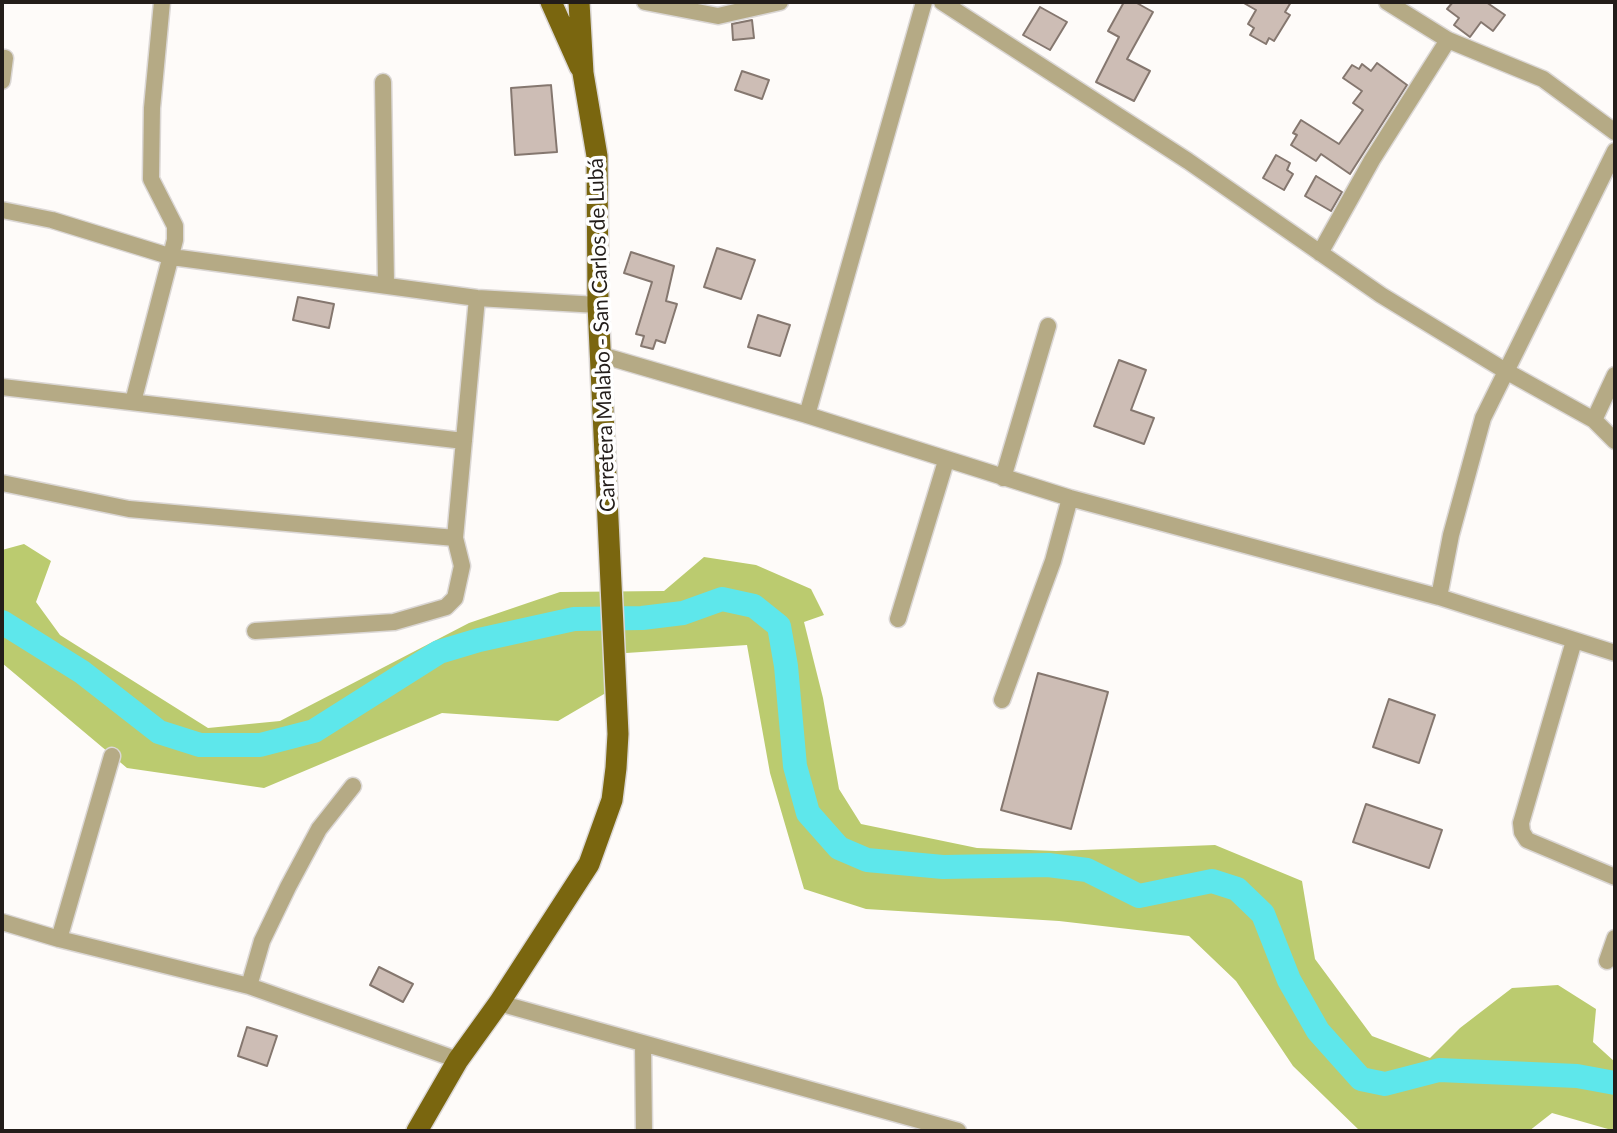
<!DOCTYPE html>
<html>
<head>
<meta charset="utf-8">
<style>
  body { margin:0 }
  #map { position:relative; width:1617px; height:1133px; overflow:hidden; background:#fefbf9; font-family:Lato,sans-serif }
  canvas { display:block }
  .frame { position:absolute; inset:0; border:4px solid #231d1a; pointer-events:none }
</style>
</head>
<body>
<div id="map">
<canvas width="1617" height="1133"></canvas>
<div class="frame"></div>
</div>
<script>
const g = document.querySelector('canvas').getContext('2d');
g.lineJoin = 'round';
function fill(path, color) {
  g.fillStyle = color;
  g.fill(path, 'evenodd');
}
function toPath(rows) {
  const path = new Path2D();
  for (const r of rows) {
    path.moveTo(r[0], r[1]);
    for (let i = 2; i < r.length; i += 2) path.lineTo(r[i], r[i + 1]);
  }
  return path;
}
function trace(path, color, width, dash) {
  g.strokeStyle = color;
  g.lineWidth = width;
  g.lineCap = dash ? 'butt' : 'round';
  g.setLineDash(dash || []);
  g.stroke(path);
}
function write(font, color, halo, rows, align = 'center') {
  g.font = font + ' Lato,sans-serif';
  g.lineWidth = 7;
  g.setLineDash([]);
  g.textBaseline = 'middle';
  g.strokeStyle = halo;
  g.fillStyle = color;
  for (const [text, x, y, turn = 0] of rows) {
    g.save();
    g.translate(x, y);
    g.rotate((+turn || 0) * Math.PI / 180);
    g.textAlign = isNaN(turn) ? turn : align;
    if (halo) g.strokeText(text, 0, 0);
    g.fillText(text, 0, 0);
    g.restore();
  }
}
const forest = toPath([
  [24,544,51,561,36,602,60,635,208,728,280,721,469,623,560,592,664,591,704,557,756,565,811,589,824,615,804,622,823,698,839,789,861,824,977,848,1056,851,1215,845,1302,881,1315,959,1372,1036,1430,1058,1460,1028,1512,988,1558,985,1596,1009,1593,1042,1615,1062,1615,1131,1552,1113,1529,1131,1360,1131,1293,1066,1236,981,1189,936,1059,921,866,909,804,889,770,773,747,645,611,654,616,687,558,721,442,713,264,788,127,768,2,663,2,550]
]);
const river = toPath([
  [2,622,82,672,159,732,200,745,260,745,314,731,439,652,479,640,574,619,642,618,683,613,722,599,754,606,779,626,786,666,795,766,808,813,839,848,867,860,943,867,1048,865,1087,870,1139,896,1212,881,1237,889,1263,914,1289,980,1318,1031,1361,1079,1385,1084,1439,1070,1577,1076,1615,1083]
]);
const building = toPath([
  [1124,2,1135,2,1153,12,1127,59,1150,71,1134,101,1096,82,1119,37,1108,31,1124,2],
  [1242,2,1291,2,1285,12,1290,15,1274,41,1269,38,1266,44,1250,35,1254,28,1248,24,1256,10,1242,2],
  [1453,2,1486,2,1505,15,1493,31,1481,22,1470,37,1454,25,1459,18,1447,9,1453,2],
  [1040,7,1067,22,1050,50,1023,35,1040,7],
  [752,20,754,38,733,40,732,24,752,20],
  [1377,63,1407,85,1350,174,1321,154,1316,161,1291,145,1297,135,1293,133,1301,120,1339,144,1363,110,1353,103,1362,91,1343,78,1352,65,1359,69,1362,64,1371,71,1377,63],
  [742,71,769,80,762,99,735,90,742,71],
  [551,85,557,152,515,155,511,88,551,85],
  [1276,155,1290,163,1287,170,1293,174,1284,190,1263,178,1276,155],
  [1316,176,1342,192,1331,211,1305,196,1316,176],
  [717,248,755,260,741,299,704,287,717,248],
  [631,252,674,266,666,301,677,304,665,343,656,340,653,349,641,346,644,336,636,334,652,282,624,273,631,252],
  [298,297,334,304,329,328,293,320,298,297],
  [758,315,790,325,780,356,748,347,758,315],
  [1119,360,1146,370,1131,410,1154,418,1144,444,1094,426,1119,360],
  [1038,673,1108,692,1071,829,1001,810,1038,673],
  [1389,699,1435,715,1419,763,1373,747,1389,699],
  [1366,804,1442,830,1429,868,1353,842,1366,804],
  [379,967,413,984,403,1002,370,985,379,967],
  [247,1027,277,1036,267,1066,238,1056,247,1027]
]);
const minor = toPath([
  [645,2,718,16,780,2],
  [942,2,1188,161,1381,295,1504,370,1594,420,1615,375],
  [1387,2,1448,40,1543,79,1615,132],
  [2,81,5,58],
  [383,82,386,284],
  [2,210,52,220,172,257,477,298,598,305],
  [1320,253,1372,160,1448,40],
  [601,355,807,415,1070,498,1439,597,1615,653],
  [2,387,464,441],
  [133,402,175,240,175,226,151,179,152,108,162,2],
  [807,415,924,2],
  [1594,420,1615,441],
  [1003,478,1048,326],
  [2,483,129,509,455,538],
  [1439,597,1451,535,1483,418,1615,151],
  [898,619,946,461],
  [255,631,394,622,446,607,455,598,462,566,455,538,477,298],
  [1574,641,1521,823,1522,832,1527,840,1615,877],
  [1002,700,1053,561,1070,498],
  [2,922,59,939,249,986,458,1060],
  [59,939,112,756],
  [1607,961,1615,938],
  [249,986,262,941,288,887,319,829,353,786],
  [499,1003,958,1131],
  [643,1045,644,1131]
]);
const major = toPath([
  [551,2,580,67],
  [417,1131,458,1060,499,1003,589,864,612,800,616,768,618,734,598,305,597,156,583,73,579,2]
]);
const streetNames = [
  ["Carretera Malabo - San Carlos de Lubá",602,335,-92]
];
fill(forest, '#bbcb6f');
trace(river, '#5ee7eb', 24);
fill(building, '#cdbdb5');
trace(building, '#85776f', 2);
trace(minor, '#dbd7d5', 19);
trace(major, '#dbd7d5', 24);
trace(minor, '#b5aa85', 16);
trace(major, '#7a660f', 21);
write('21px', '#231d1a', '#fff', streetNames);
</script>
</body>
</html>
